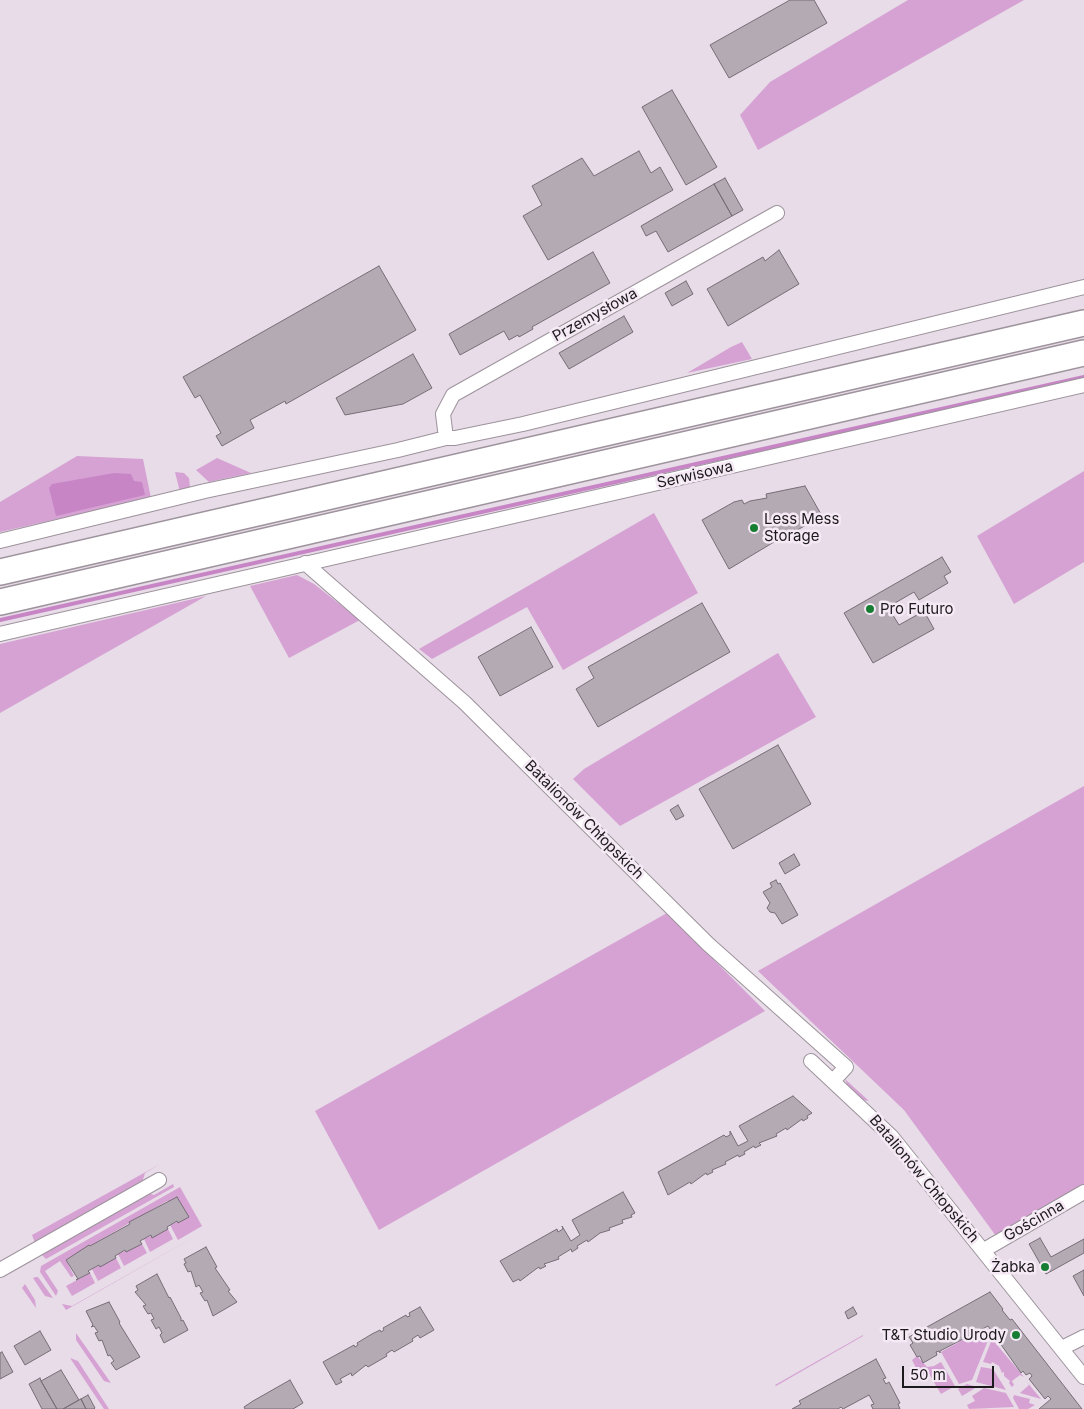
<!DOCTYPE html>
<html>
<head>
<meta charset="utf-8">
<style>
  body { margin:0 }
  #map { position:relative; width:1084px; height:1409px; overflow:hidden; background:#e7dce7; font-family:Inter,sans-serif }
  canvas { display:block }
  .scale { position:absolute; left:902px; top:1366px; width:92px; height:22px; box-sizing:border-box; border:2px solid #1d1a1d; border-top:0; padding-left:6px; font-size:15px; line-height:18px; white-space:nowrap; color:#1d1a1d; -webkit-text-stroke:4px #f4e9f4; paint-order:stroke }
</style>
</head>
<body>
<div id="map">
<canvas width="1084" height="1409"></canvas>
<div class="scale">50 m</div>
</div>
<script>
const g = document.querySelector('canvas').getContext('2d');
g.lineJoin = 'round';
function fill(path, color) {
  g.fillStyle = color;
  g.fill(path, 'evenodd');
}
function toPath(rows) {
  const path = new Path2D();
  for (const r of rows) {
    path.moveTo(r[0], r[1]);
    for (let i = 2; i < r.length; i += 2) path.lineTo(r[i], r[i + 1]);
  }
  return path;
}
function trace(path, color, width, dash) {
  g.strokeStyle = color;
  g.lineWidth = width;
  g.lineCap = dash ? 'butt' : 'round';
  g.setLineDash(dash || []);
  g.stroke(path);
}
function write(font, color, halo, rows, align = 'center') {
  g.font = font + ' Inter,sans-serif';
  g.lineWidth = 5;
  g.setLineDash([]);
  g.textBaseline = 'middle';
  g.strokeStyle = halo;
  g.fillStyle = color;
  for (const [text, x, y, turn = 0] of rows) {
    g.save();
    g.translate(x, y);
    g.rotate((+turn || 0) * Math.PI / 180);
    g.textAlign = isNaN(turn) ? turn : align;
    if (halo) g.strokeText(text, 0, 0);
    g.fillText(text, 0, 0);
    g.restore();
  }
}
const green = toPath([
  [908,0,1024,0,758,150,740,115,770,82],
  [742,342,752,359,687,373,731,347],
  [77,456,143,459,151,498,0,532,0,502],
  [217,458,251,473,209,482,196,470],
  [1084,471,1084,562,1014,604,977,536],
  [175,472,184,473,189,478,190,487,185,491,180,492],
  [654,513,698,593,563,670,527,607,432,659,419,649],
  [297,575,314,584,360,620,289,658,250,586],
  [206,596,0,713,0,644],
  [778,653,816,717,620,826,573,779,584,769],
  [1084,786,1084,1186,996,1236,904,1110,758,971],
  [667,913,765,1011,379,1230,315,1111],
  [845,1079,869,1101,863,1100,848,1087],
  [162,1163,145,1173,142,1183,35,1243,32,1235],
  [173,1184,174,1187,46,1259,41,1254,148,1193,154,1195],
  [180,1187,202,1226,178,1240,170,1225,188,1217,167,1201,66,1260,74,1276,71,1277,60,1261,45,1271,58,1291,56,1296,40,1272,41,1266],
  [168,1229,173,1239,150,1252,144,1239],
  [205,1231,66,1310,62,1304,72,1306],
  [142,1244,147,1253,124,1266,118,1254],
  [116,1258,121,1268,98,1281,92,1269],
  [90,1273,95,1283,72,1296,66,1286],
  [36,1277,38,1277,53,1298,45,1296,33,1278],
  [25,1284,35,1300,36,1308,22,1288],
  [984,1328,987,1332,982,1336,987,1343,972,1380,959,1384,941,1352],
  [76,1333,111,1383,104,1381,76,1340],
  [863,1335,863,1336,776,1386,775,1385],
  [992,1339,1024,1377,1020,1375,1012,1381,1014,1385,1012,1387,1009,1383,1010,1381,1004,1376,1004,1372,1002,1373,999,1366,992,1362,991,1364,983,1362],
  [917,1356,927,1367,934,1366,941,1362,955,1386,941,1394,928,1372,920,1376,912,1360],
  [70,1358,78,1361,109,1409,104,1409],
  [981,1367,993,1369,1006,1390,976,1382],
  [1027,1382,1041,1399,1020,1393,1029,1385],
  [967,1384,977,1387,962,1396,958,1389],
  [984,1388,1006,1393,1014,1407,969,1409,967,1405,975,1401,972,1396],
  [1014,1395,1030,1399,1029,1403,1035,1405,1028,1409,1019,1409,1013,1398]
]);
const water = toPath([
  [114,473,131,474,134,481,142,482,145,495,56,516,49,488,52,484]
]);
const stream = toPath([
  [0,620,1084,377]
]);
const building = toPath([
  [790,0,814,0,827,23,729,78,710,45,790,0],
  [672,90,717,167,686,185,642,107,672,90],
  [639,151,651,173,660,167,673,190,548,260,523,216,542,205,532,186,582,158,594,176,639,151],
  [725,178,743,210,732,216,714,184,725,178],
  [714,184,732,216,668,252,656,231,646,236,641,226,714,184],
  [779,250,799,284,728,326,707,289,763,257,765,261,779,250],
  [593,252,610,283,532,327,533,329,519,337,518,335,509,340,504,331,460,355,449,334,593,252],
  [379,266,416,330,286,404,285,401,250,420,254,428,222,446,216,436,221,433,200,395,195,398,183,377,379,266],
  [686,281,693,294,672,306,665,293,686,281],
  [624,316,633,332,569,369,559,353,624,316],
  [413,354,432,388,403,404,345,415,336,398,413,354],
  [805,486,822,516,785,537,784,536,729,569,702,520,734,502,742,500,744,504,750,501,767,498,766,494,805,486],
  [942,557,951,572,944,576,948,583,919,600,914,592,888,607,899,625,924,611,934,629,873,663,844,613,942,557],
  [702,603,730,652,598,727,576,689,594,678,588,667,702,603],
  [531,627,553,667,500,696,478,657,531,627],
  [778,745,811,804,733,849,699,789,778,745],
  [678,805,684,816,676,820,670,810,678,805],
  [794,854,800,865,785,874,779,863,794,854],
  [776,880,778,884,780,883,798,915,782,924,775,913,770,912,767,908,770,903,763,892,772,887,770,883,776,880],
  [793,1096,812,1113,807,1116,808,1118,803,1121,802,1119,787,1130,786,1128,776,1134,777,1136,759,1143,761,1145,755,1148,754,1146,744,1152,745,1154,739,1157,738,1155,725,1162,726,1164,712,1170,713,1172,707,1175,706,1173,691,1184,690,1182,668,1195,658,1172,724,1135,726,1137,730,1135,730,1131,738,1146,748,1141,739,1126,793,1096],
  [623,1192,635,1213,631,1215,632,1217,622,1220,623,1223,609,1228,610,1230,600,1233,588,1242,587,1240,577,1246,578,1248,572,1252,571,1249,558,1257,559,1259,544,1264,546,1266,540,1269,539,1267,536,1269,520,1281,519,1279,513,1282,500,1261,557,1229,558,1232,563,1229,562,1226,571,1241,580,1235,572,1220,623,1192],
  [177,1197,189,1217,178,1223,177,1221,167,1227,168,1229,152,1238,151,1235,140,1241,142,1244,126,1252,125,1250,115,1256,116,1258,100,1267,99,1265,88,1271,90,1273,76,1280,78,1279,66,1260,89,1245,90,1246,130,1224,129,1222,177,1197],
  [1040,1238,1051,1257,1084,1239,1084,1253,1046,1274,1029,1244,1040,1238],
  [206,1247,217,1267,215,1268,230,1290,228,1291,237,1302,213,1316,207,1300,205,1301,200,1293,203,1292,199,1285,196,1287,191,1271,188,1272,184,1264,186,1263,184,1259,206,1247],
  [1084,1270,1084,1296,1073,1276,1084,1270],
  [157,1274,169,1298,170,1297,181,1318,181,1321,183,1320,188,1330,164,1343,160,1335,162,1333,159,1327,156,1329,151,1320,154,1319,151,1313,148,1314,143,1306,146,1305,135,1292,138,1290,136,1286,157,1274],
  [990,1292,1003,1309,1002,1310,1010,1320,1012,1319,1082,1409,1039,1409,1051,1399,1048,1396,1045,1399,1029,1379,1032,1376,1030,1373,1026,1375,1023,1371,1021,1373,995,1336,998,1334,996,1331,993,1333,988,1326,940,1351,940,1353,939,1351,936,1352,937,1355,923,1363,920,1356,917,1357,910,1345,913,1343,909,1337,990,1292],
  [109,1302,120,1322,119,1323,140,1357,116,1370,111,1363,114,1361,110,1355,108,1356,102,1340,99,1341,95,1333,98,1332,94,1326,91,1327,93,1325,86,1311,109,1302],
  [420,1307,434,1330,420,1338,418,1335,412,1339,413,1341,394,1352,392,1350,386,1354,387,1356,368,1367,366,1365,352,1376,351,1373,340,1379,342,1382,336,1385,323,1362,354,1345,355,1347,358,1345,357,1343,372,1334,380,1330,381,1332,384,1330,383,1328,406,1315,407,1317,410,1316,409,1313,420,1307],
  [853,1307,857,1314,848,1319,845,1312,853,1307],
  [40,1331,51,1350,25,1365,14,1346,40,1331],
  [2,1352,13,1372,0,1379,0,1353,2,1352],
  [876,1359,886,1378,883,1379,886,1384,889,1382,900,1403,898,1404,900,1409,873,1409,871,1405,874,1404,869,1395,843,1409,841,1407,838,1409,792,1409,801,1404,799,1401,876,1359],
  [61,1370,79,1400,63,1409,57,1409,41,1381,61,1370],
  [40,1378,41,1381,57,1409,42,1409,29,1384,40,1378],
  [290,1380,303,1403,293,1409,245,1409,244,1407,253,1401,290,1380],
  [88,1395,95,1408,94,1409,86,1409,81,1399,88,1395],
  [81,1399,86,1409,63,1409,79,1400,81,1399]
]);
const minor = toPath([
  [446,438,443,414,453,395,777,213],
  [0,541,205,491,398,450,446,438,455,438,523,424,1084,287],
  [305,563,465,703,708,944,846,1067,833,1081],
  [0,634,1084,385],
  [811,1061,891,1136,1084,1377],
  [984,1250,1084,1192],
  [0,1270,159,1180],
  [1062,1348,1084,1337]
]);
const motorway = toPath([
  [0,572,1084,323],
  [0,602,1084,353]
]);
const markers = [
  [754,528,5,"#157e32"],
  [870,609,5,"#157e32"],
  [1045,1267,5,"#157e32"],
  [1016,1335,5,"#157e32"]
];
const streetNames = [
  ["Przemysłowa",595,315,-29],
  ["Serwisowa",695,475,-13],
  ["Batalionów Chłopskich",584,820,45],
  ["Batalionów Chłopskich",924,1179,50],
  ["Gościnna",1034,1221,-30]
];
const poiNames = [
  ["Less Mess",764,519],
  ["Storage",764,536],
  ["Pro Futuro",880,609],
  ["Żabka",1035,1267,"right"],
  ["T&T Studio Urody",1006,1335,"right"]
];
fill(green, '#d6a2d4');
fill(water, '#c785c6');
trace(stream, '#c785c6', 4);
fill(building, '#b4aab4');
trace(building, '#766d76', 1);
trace(minor, '#9d939c', 16);
trace(motorway, '#9d939c', 28);
trace(minor, '#fff', 14);
trace(motorway, '#fff', 25);
for (const [x, y, r, color] of markers) {
  const dot = new Path2D();
  dot.arc(x, y, r, 0, 2 * Math.PI);
  g.fillStyle = color;
  g.fill(dot);
  trace(dot, '#f4e9f4', 2);
}
write('15px', '#1d1a1d', '#f4e9f4', streetNames);
write('15px', '#1d1a1d', '#f4e9f4', poiNames, 'left');
</script>
</body>
</html>
